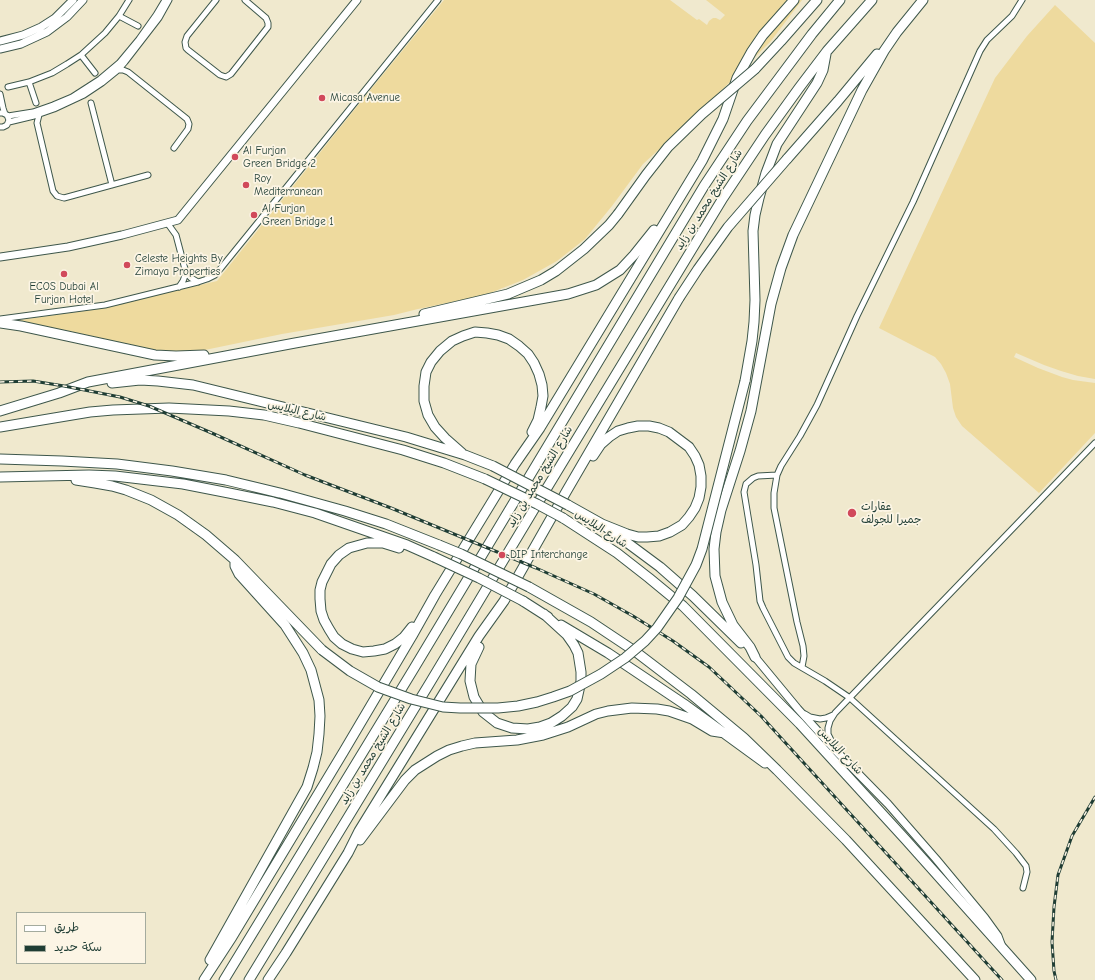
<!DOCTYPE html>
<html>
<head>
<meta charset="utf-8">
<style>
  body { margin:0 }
  #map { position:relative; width:1095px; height:980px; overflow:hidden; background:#f0e9ce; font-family:"Comic Neue","Playpen Sans Arabic",sans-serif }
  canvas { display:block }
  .legend { position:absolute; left:16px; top:912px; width:130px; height:52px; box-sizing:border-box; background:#fcf5e5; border:1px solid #a4ab9e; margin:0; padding:5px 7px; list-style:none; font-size:12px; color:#1f3d34 }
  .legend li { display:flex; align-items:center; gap:8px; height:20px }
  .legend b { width:20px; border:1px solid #a4ab9e }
</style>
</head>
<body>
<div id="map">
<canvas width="1095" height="980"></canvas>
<ul class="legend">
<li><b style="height:5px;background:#fff"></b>طريق</li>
<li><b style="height:5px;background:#1f3d34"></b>سكة حديد</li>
</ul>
</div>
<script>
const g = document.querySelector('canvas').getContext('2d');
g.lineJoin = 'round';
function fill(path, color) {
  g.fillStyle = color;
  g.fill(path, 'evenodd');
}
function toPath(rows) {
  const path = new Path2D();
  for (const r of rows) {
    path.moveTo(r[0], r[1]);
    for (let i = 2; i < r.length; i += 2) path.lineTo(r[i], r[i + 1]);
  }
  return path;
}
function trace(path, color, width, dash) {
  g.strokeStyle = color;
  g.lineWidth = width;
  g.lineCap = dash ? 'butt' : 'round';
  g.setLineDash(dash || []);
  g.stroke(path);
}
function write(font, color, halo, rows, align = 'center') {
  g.font = font + ' "Comic Neue","Playpen Sans Arabic",sans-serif';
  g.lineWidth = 3.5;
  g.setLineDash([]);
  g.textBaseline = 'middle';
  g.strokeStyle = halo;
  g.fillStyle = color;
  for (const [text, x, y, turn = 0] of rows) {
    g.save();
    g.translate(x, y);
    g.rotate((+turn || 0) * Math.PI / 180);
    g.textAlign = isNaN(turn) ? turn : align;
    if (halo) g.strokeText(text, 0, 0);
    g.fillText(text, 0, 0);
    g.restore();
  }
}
const sand = toPath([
  [444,0,670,0,697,20,699,19,707,25,709,21,713,18,716,18,720,20,725,15,706,0,802,0,771,41,698,114,643,164,612,206,585,239,557,261,523,280,485,295,418,309,394,315,282,334,200,351,172,352,155,350,64,330,13,321,98,309,217,281,367,94],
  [1055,5,1095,43,1095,379,1078,376,1061,371,1044,365,1016,353,1014,357,1038,368,1062,377,1073,380,1095,383,1095,433,1039,493,962,426,956,417,953,408,950,384,946,373,941,364,935,357,879,328,995,78,1027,36]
]);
const street = toPath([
  [216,0,187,36,185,42,186,48,188,50,220,75,226,77,231,74,268,27,268,23,266,18,245,0],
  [119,16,138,26],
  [81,55,95,73],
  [118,70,123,70,128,72,187,119,189,124,188,129,174,148],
  [29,82,36,103],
  [8,87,29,82,52,73,67,64,81,55,105,33,119,16,129,0],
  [0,94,3,108,5,114],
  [91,103,112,185],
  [0,113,3,113,7,115,9,120,7,125,3,127,0,127],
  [39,115,37,123,53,191,57,196,64,198,148,175],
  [8,116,33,112,53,105,72,97,100,79,119,63,139,39,156,15,165,0],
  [9,122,34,116,54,109,84,95,102,83,118,70,125,62,159,18,169,0],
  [168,224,176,235,186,273,191,278,198,282],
  [179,287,183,281,186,273],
  [0,319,105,305,198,282,207,279,215,275,221,268,438,0],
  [777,475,758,476,753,478,746,484,744,492,756,565,760,601,763,608,788,657,794,663,825,681,850,698,994,829,1016,853,1026,866,1027,872,1023,888],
  [802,667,804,656,803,646,797,622,774,508,774,493,777,475,781,466,800,436,817,405,857,316,913,202,980,51,987,40,1012,16,1022,0],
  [805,714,810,717,820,719,826,718,833,715],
  [834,746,828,734,828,728,830,721,835,713,1095,443]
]);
const secondary = toPath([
  [0,41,23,35,41,27,55,18,73,0],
  [0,49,21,44,47,32,67,17,83,0],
  [0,257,68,247,122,235,178,220,357,0],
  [755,657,798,709,836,751,888,804,936,859,985,918,998,936,1001,944]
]);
const highway = toPath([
  [755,69,781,41,817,0],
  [787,159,838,101,877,54],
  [424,314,508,294,541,280,556,271,584,249,609,225,618,214],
  [0,323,21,326,155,355,176,356,204,355],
  [745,381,752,341,754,322,755,300,753,231,755,215,759,198,766,173,777,144,817,83,823,70,826,54],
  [112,383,140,380,158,381,193,385,406,437,465,455,493,466],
  [0,411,59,393,88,382,295,343,568,294,596,285,620,270,634,255,654,230],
  [0,427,90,412,113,410,169,408,229,411,264,415,299,423,403,450,444,463,485,479],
  [462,453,445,438,435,427,428,415,424,401,424,386,426,372,431,362,440,351,452,341,463,336,475,332,487,333,498,335,509,339,519,346,528,354,534,363,539,374,542,385,543,396,541,407,538,420,532,432],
  [593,456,601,444,609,437,618,431,628,428,638,426,649,426,659,428,669,432,689,447,695,456,699,465,701,476,701,487,699,498,695,508,689,517,682,525,670,532,659,536,647,537,638,537,627,534,602,524],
  [0,459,62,461,117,464,172,471,226,480,280,493,345,511,386,524,439,545],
  [0,477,89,475,115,476,183,484,229,493,273,502,315,513,407,545,434,557],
  [76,480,95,483,112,486,126,490,151,500,178,515,206,535,235,560,322,650],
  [568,505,602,524,660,567,693,596,741,643],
  [563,518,617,553,649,578,683,606,800,724,906,840,1031,980],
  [399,548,383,543,367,543,349,548,339,555,331,564,322,582,320,590,320,599,321,611,324,620,329,629,334,637,342,644,352,649,363,652,374,651,385,649,395,644,404,637,412,627],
  [529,587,591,622,636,652,691,694,744,738,777,770,846,840,975,980],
  [523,601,548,617],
  [561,625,608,653,684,704,765,763],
  [479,647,471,664,470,681,474,697,483,712,497,723,512,728,528,729,540,727,551,723,562,716,572,707,577,699,581,681,581,672,578,653,574,645,567,635,544,614],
  [755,657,750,647,733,625,722,602,715,576,714,549,716,532,721,510,740,451,751,411,771,304,781,268,793,235,862,90,884,51,897,32,923,0],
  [360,840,405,780,415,770,437,756,449,750,462,746,475,743,517,740,543,735,568,727,596,714,608,711,632,708,657,709,669,711,692,719,712,731,725,733],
  [210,960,307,787,313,768,317,752,319,734,320,716,319,700,311,670,303,653,285,625,239,574,235,566,235,560],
  [204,980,232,937,344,751,412,636,435,595,515,464,540,428,702,161,723,119,737,78,752,51,763,35,794,0],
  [224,980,413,670,704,186,747,121,812,34,840,0],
  [249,980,431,681,533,511,723,198,765,135,799,88,827,51,872,0],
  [268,980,286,953,348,853,359,831,479,636,504,601,566,492,679,298]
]);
const rail = toPath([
  [0,382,33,381,64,386,120,397,149,406,214,434,305,475,391,508,536,568,594,594,633,616,673,641,709,667,761,716,1002,980],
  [1056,980,1054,971,1052,942,1054,907,1058,875,1072,836,1095,797]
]);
const highwayBridge = toPath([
  [618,214,646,175,668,147,702,114,755,69],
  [679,298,698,269,728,227,787,159],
  [493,466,568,505],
  [485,479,537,504,563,518],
  [439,545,461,554,529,587],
  [434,557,479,578,523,601],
  [322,650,350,671,378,687,411,699,443,707,460,708,498,708,518,706,537,702,553,697,570,691,601,674,625,658,645,641,657,628,678,598,696,565,702,549,745,381]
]);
const markers = [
  [322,98,4,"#d1495b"],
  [235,157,4,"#d1495b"],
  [246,185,4,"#d1495b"],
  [254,215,4,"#d1495b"],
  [127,265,4,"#d1495b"],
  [64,274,4,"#d1495b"],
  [852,513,5,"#d1495b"],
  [502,555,4,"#d1495b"]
];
const poiNames = [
  ["Micasa Avenue",330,98],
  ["Al Furjan",243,151],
  ["Green Bridge 2",243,164],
  ["Roy",254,179],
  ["Mediterranean",254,192],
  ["Al Furjan",262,209],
  ["Green Bridge 1",262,222],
  ["Celeste Heights By",135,259],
  ["Zimaya Properties",135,272],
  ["ECOS Dubai Al",64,287,"center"],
  ["Furjan Hotel",64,300,"center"],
  ["عقارات",861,507],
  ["جميرا للجولف",861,520],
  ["DIP Interchange",510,555]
];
const streetNames = [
  ["شارع الشيخ محمد بن زايد",709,200,-58],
  ["شارع اليلايس",297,411,13],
  ["شارع الشيخ محمد بن زايد",540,477,-59],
  ["شارع اليلايس",601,529,33],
  ["شارع اليلايس",840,751,47],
  ["شارع الشيخ محمد بن زايد",373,754,-59]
];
fill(sand, '#eeda9e');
trace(street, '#3e574b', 7);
trace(secondary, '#3e574b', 9);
trace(highway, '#3e574b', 11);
trace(street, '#fff', 5);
trace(secondary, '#fff', 7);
trace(highway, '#fff', 9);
trace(rail, '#1f3d34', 3);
trace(rail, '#fcf5e5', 1.5, [4.5]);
trace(highwayBridge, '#3e574b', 11, []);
trace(highwayBridge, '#fff', 9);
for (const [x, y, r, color] of markers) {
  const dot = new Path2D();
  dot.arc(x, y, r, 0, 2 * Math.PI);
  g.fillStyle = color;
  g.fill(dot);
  trace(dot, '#fcf5e5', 1.5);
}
write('11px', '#1f3d34', '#fcf5e5', poiNames, 'left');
write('11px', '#1f3d34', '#fcf5e5', streetNames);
</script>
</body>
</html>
